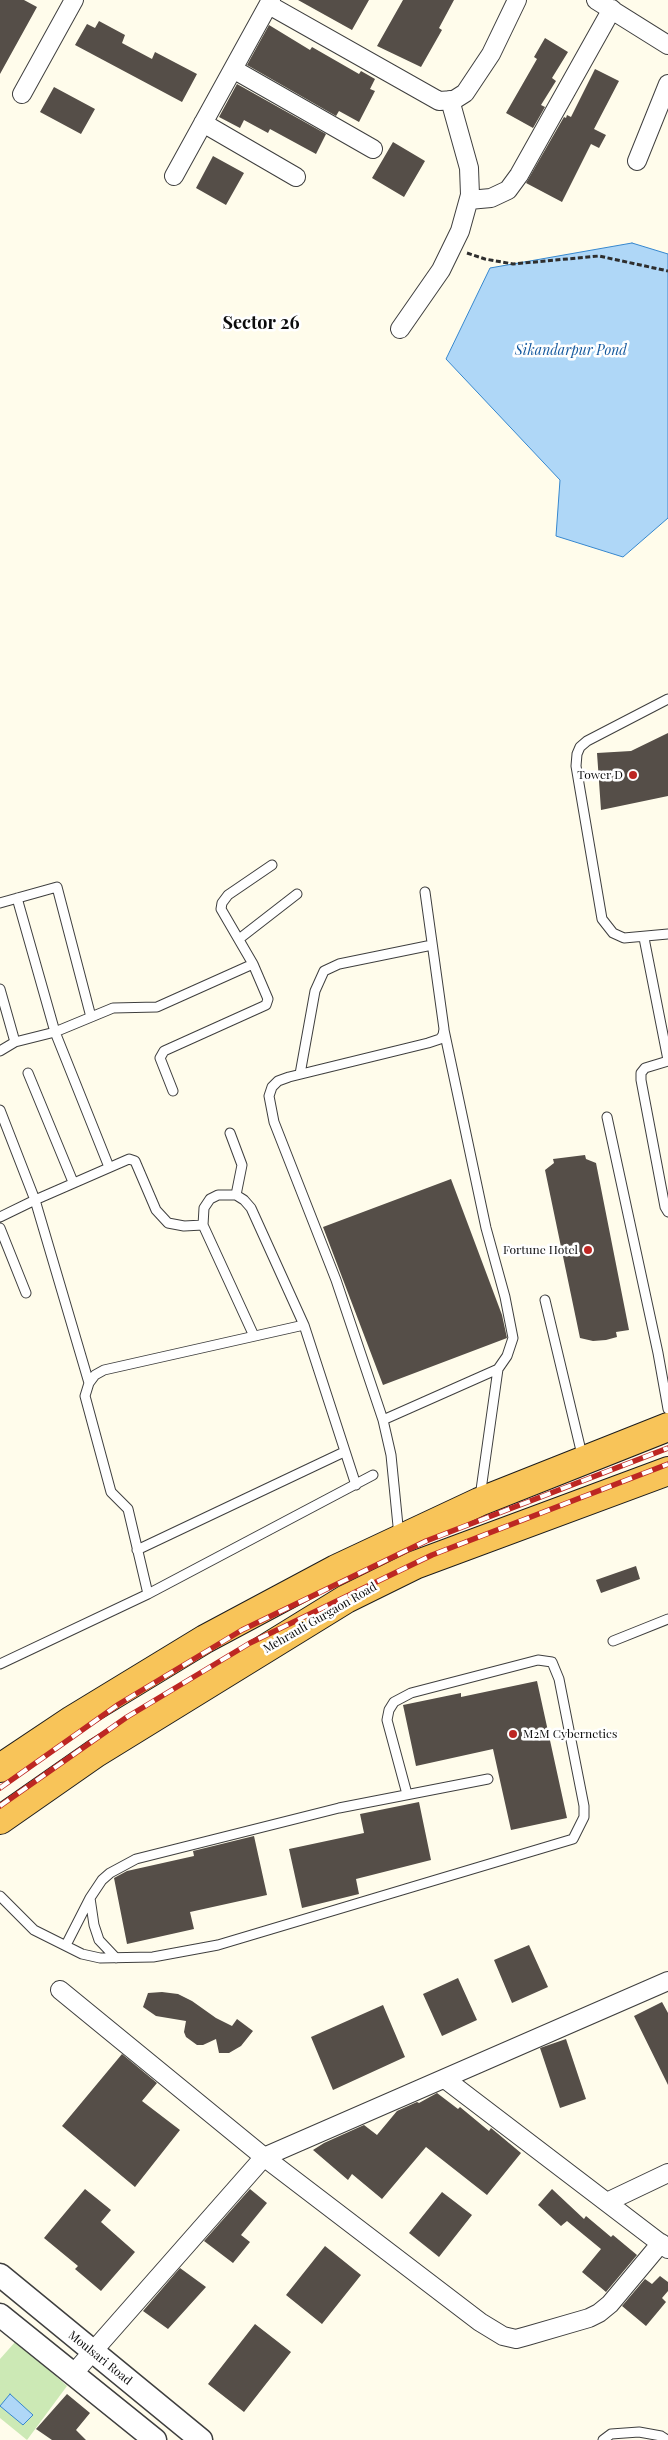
<!DOCTYPE html>
<html>
<head>
<meta charset="utf-8">
<style>
  body { margin:0 }
  canvas { display:block; background:#fffceb }
</style>
</head>
<body>
<canvas width="668" height="2440"></canvas>
<script>
const g = document.querySelector('canvas').getContext('2d');
g.lineJoin = 'round';
function fill(path, color) {
  g.fillStyle = color;
  g.fill(path, 'evenodd');
}
function toPath(rows) {
  const path = new Path2D();
  for (const r of rows) {
    path.moveTo(r[0], r[1]);
    for (let i = 2; i < r.length; i += 2) path.lineTo(r[i], r[i + 1]);
  }
  return path;
}
function trace(path, color, width, dash) {
  g.strokeStyle = color;
  g.lineWidth = width;
  g.lineCap = dash ? 'butt' : 'round';
  g.setLineDash(dash || []);
  g.stroke(path);
}
function write(font, color, halo, rows, align = 'center') {
  g.font = font + ' "Playfair Display",serif';
  g.lineWidth = 5;
  g.setLineDash([]);
  g.textBaseline = 'middle';
  g.strokeStyle = halo;
  g.fillStyle = color;
  for (const [text, x, y, turn = 0] of rows) {
    g.save();
    g.translate(x, y);
    g.rotate((+turn || 0) * Math.PI / 180);
    g.textAlign = isNaN(turn) ? turn : align;
    if (halo) g.strokeText(text, 0, 0);
    g.fillText(text, 0, 0);
    g.restore();
  }
}
const green = toPath([
  [16,2341,67,2386,27,2440,0,2418,0,2359]
]);
const water = toPath([
  [632,243,668,254,668,518,623,557,556,536,560,480,446,359,490,268,632,243],
  [10,2394,33,2415,23,2425,0,2406,10,2394]
]);
const building = toPath([
  [0,0,24,0,37,7,0,74],
  [298,0,369,0,352,30],
  [403,0,454,0,439,28,442,30,421,67,377,46],
  [99,21,125,35,122,43,152,59,155,52,197,74,182,102,75,45,87,24,95,28],
  [269,25,310,50,312,47,359,74,361,71,375,79,370,89,375,91,359,122,339,111,336,116,247,65],
  [545,38,568,52,552,78,556,81,541,105,545,107,533,128,506,113,537,59,534,57],
  [595,69,619,81,594,129,606,135,599,148,591,144,562,202,526,183,564,117,566,118,567,115,571,117],
  [237,84,326,134,316,154,270,129,268,133,244,120,240,128,219,117],
  [54,87,95,109,81,134,40,112],
  [393,142,425,161,404,197,372,178],
  [213,156,244,173,226,205,196,188],
  [668,733,668,796,601,810,597,753,631,751],
  [585,1155,586,1159,596,1163,629,1330,616,1332,617,1337,606,1340,593,1341,580,1338,545,1170,554,1163,553,1159],
  [451,1179,502,1315,507,1338,383,1385,323,1227],
  [636,1566,640,1579,601,1593,596,1580],
  [537,1681,567,1818,511,1830,493,1749,416,1766,403,1705,461,1693,461,1697],
  [419,1802,431,1860,356,1879,359,1894,302,1908,289,1849,364,1833,360,1814],
  [254,1836,267,1895,190,1912,194,1929,127,1944,114,1878,127,1871,194,1856,193,1851],
  [529,1945,548,1987,512,2003,494,1960],
  [458,1978,477,2020,442,2036,423,1994],
  [162,1992,178,1994,192,2001,216,2018,232,2026,237,2019,253,2031,241,2046,229,2053,219,2053,216,2039,203,2045,197,2045,186,2037,184,2032,186,2021,156,2016,143,2007,148,1993],
  [662,2002,668,2013,668,2085,634,2016],
  [383,2005,405,2057,333,2090,311,2037],
  [566,2039,586,2099,560,2108,540,2048],
  [122,2054,157,2083,142,2101,180,2130,135,2187,62,2126],
  [437,2093,458,2109,460,2107,489,2131,491,2128,521,2153,487,2195,426,2147,382,2199,352,2174,348,2180,313,2150,324,2143,364,2125,377,2135,397,2111,417,2102,419,2103],
  [85,2189,111,2210,101,2222,135,2252,101,2291,75,2269,78,2266,44,2238],
  [250,2189,267,2203,241,2235,250,2242,233,2263,204,2241],
  [552,2189,584,2219,586,2216,611,2237,613,2235,637,2255,606,2292,582,2272,601,2249,567,2221,561,2226,538,2205],
  [442,2192,472,2215,439,2257,409,2233],
  [325,2246,361,2275,322,2324,286,2295],
  [180,2268,206,2287,168,2329,143,2311],
  [660,2276,668,2282,668,2291,662,2298,666,2302,646,2326,622,2306,645,2279,652,2284],
  [255,2324,291,2352,244,2412,208,2384],
  [67,2394,90,2413,76,2430,86,2440,52,2440,36,2429]
]);
const path = toPath([
  [467,253,485,259,513,264,599,256,668,271]
]);
const service = toPath([
  [668,699,587,741,580,747,577,754,576,766,602,919,613,933,624,938,668,934],
  [17,898,55,1032,109,1167],
  [0,903,57,887,91,1017],
  [644,938,668,1060],
  [239,939,297,894],
  [253,964,221,909,222,903,228,895,272,865],
  [0,989,15,1042],
  [444,1030,486,1228,505,1297,513,1338,507,1356,498,1369,480,1497],
  [0,1051,15,1042,55,1032,113,1008,157,1007,253,964,268,999,266,1005,164,1051,160,1058,173,1091],
  [668,1061,645,1068,641,1073,641,1080,665,1207,668,1212],
  [28,1073,73,1182],
  [300,1074,315,991,324,971,339,964,432,945],
  [0,1110,35,1200,0,1217],
  [607,1117,658,1353,668,1409],
  [230,1133,242,1165,236,1195],
  [0,1228,26,1293],
  [545,1300,583,1459],
  [254,1336,203,1225,204,1208,210,1199,218,1195,236,1195,244,1200,251,1208,304,1325,356,1485],
  [89,1383,35,1200,129,1159,135,1161,156,1210,168,1223,184,1226,203,1225],
  [383,1420,498,1369],
  [399,1536,391,1455,383,1420,336,1280,274,1122,269,1096,272,1087,278,1081,289,1077,428,1043,440,1039,443,1035,444,1029,425,892],
  [137,1550,344,1452],
  [148,1594,128,1509,111,1492,85,1396,89,1383,95,1375,104,1370,304,1325],
  [613,1641,668,1619],
  [0,1664,148,1594,373,1475],
  [0,1896,34,1930,82,1954,100,1958,153,1957,218,1945,573,1839,584,1817,584,1806,559,1679,552,1662,538,1660,411,1693,394,1702,389,1710,387,1720,407,1794],
  [90,1898,94,1925,99,1940,116,1958],
  [66,1945,90,1898,102,1880,110,1873,136,1859,339,1808,488,1779],
  [603,2440,611,2434,639,2432,661,2436,667,2440]
]);
const minor = toPath([
  [596,0,668,45],
  [269,5,439,101,454,100,465,93,491,54,517,0],
  [233,69,373,149],
  [22,94,74,0],
  [203,123,296,177],
  [637,161,668,84],
  [174,176,271,0],
  [469,200,491,198,508,190,519,175,612,9],
  [400,329,441,270,460,231,470,195,469,168,450,100],
  [60,1990,264,2157,480,2322,503,2336,516,2339,527,2336,589,2318,599,2313,610,2304,661,2243],
  [445,2079,668,2249],
  [607,2202,668,2173],
  [73,2374,264,2157,668,1981]
]);
const tertiary = toPath([
  [0,2275,201,2440],
  [0,2315,155,2440]
]);
const trunk = toPath([
  [0,1768,72,1720,205,1639,336,1569,479,1502,668,1427],
  [0,1820,96,1753,346,1599,415,1565,668,1471]
]);
const rail = toPath([
  [0,1788,119,1704,242,1630,426,1541,668,1448],
  [0,1806,127,1717,250,1643,432,1555,668,1464]
]);
const markers = [
  [633,775,5,"#bd2723"],
  [588,1250,5,"#bd2723"],
  [513,1734,5,"#bd2723"]
];
const poiNames = [
  ["Tower D",623,775],
  ["Fortune Hotel",578,1250],
  ["M2M Cybernetics",523,1734,"left"]
];
const streetNames = [
  ["Mehrauli Gurgaon Road",320,1618,-30],
  ["Moulsari Road",100,2358,39]
];
const waterNames = [
  ["Sikandarpur Pond",571,351]
];
const districtNames = [
  ["Sector 26",261,323]
];
fill(green, '#cce9b5');
fill(water, '#afd7f7');
trace(water, '#3687ce', 1);
fill(building, '#554e48');
trace(service, '#3f3f3f', 11);
trace(minor, '#3f3f3f', 20);
trace(tertiary, '#3f3f3f', 25);
trace(trunk, '#1d1d1d', 30);
trace(path, '#2e2e2e', 3, [5, 2.5]);
trace(service, '#fff', 9);
trace(minor, '#fff', 18);
trace(tertiary, '#fff', 22);
trace(trunk, '#f8c459', 28);
trace(rail, '#bd2723', 5.5);
trace(rail, '#fff', 4, [11]);
for (const [x, y, r, color] of markers) {
  const dot = new Path2D();
  dot.arc(x, y, r, 0, 2 * Math.PI);
  g.fillStyle = color;
  g.fill(dot);
  trace(dot, '#fff', 2);
}
write('12px', '#0c0c0c', '#fff', poiNames, 'right');
write('12px', '#0c0c0c', '#fff', streetNames);
write('italic 14px', '#15599e', '#fff', waterNames);
write('bold 18px', '#0c0c0c', '#fff', districtNames);
</script>
</body>
</html>
